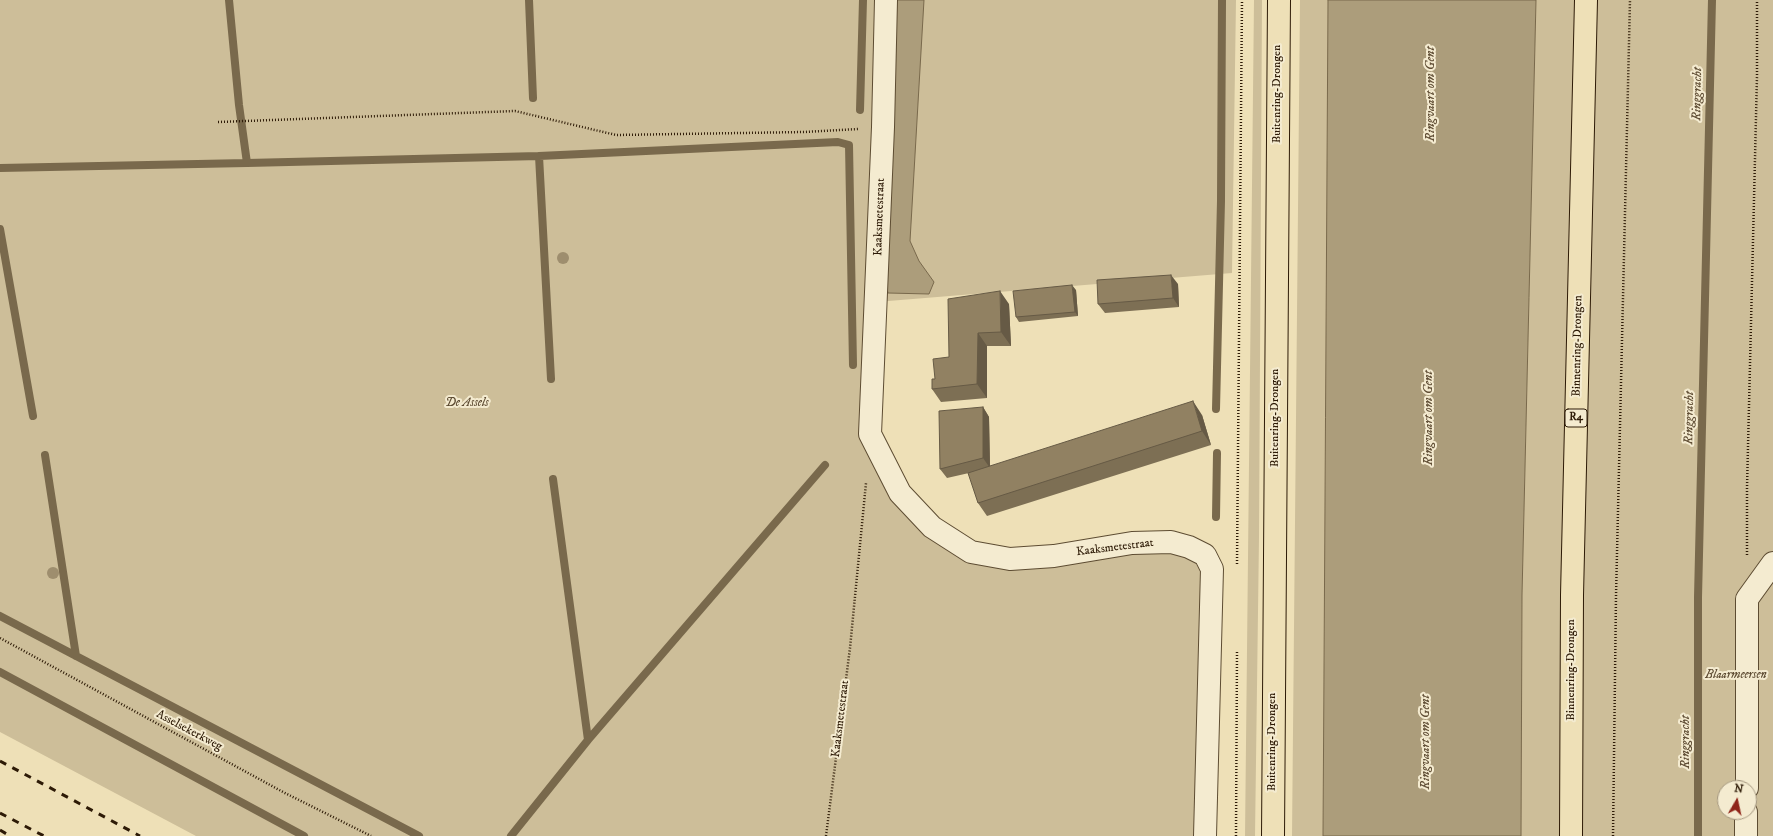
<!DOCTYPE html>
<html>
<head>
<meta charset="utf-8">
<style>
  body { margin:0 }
  #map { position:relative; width:1773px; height:836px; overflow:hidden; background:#eee0b7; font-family:"IM FELL DW Pica",serif }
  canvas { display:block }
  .north { position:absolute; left:1717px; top:780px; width:40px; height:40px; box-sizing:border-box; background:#f4ebd0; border:1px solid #a4977f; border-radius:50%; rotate:9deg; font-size:11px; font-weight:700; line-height:16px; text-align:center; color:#2d1a06 }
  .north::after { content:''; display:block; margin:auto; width:14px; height:18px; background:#8f2418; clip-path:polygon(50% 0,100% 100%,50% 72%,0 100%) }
</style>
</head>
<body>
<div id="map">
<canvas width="1773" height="836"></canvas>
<div class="north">N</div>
</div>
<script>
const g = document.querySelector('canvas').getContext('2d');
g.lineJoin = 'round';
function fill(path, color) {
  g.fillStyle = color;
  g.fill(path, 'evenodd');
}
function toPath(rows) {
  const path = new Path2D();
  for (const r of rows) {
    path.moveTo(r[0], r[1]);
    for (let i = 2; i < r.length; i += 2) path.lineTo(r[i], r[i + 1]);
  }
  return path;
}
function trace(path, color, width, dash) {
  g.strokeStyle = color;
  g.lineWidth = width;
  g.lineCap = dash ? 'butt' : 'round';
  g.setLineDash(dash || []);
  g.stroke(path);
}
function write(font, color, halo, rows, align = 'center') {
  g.font = font + ' "IM FELL DW Pica",serif';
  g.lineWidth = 4;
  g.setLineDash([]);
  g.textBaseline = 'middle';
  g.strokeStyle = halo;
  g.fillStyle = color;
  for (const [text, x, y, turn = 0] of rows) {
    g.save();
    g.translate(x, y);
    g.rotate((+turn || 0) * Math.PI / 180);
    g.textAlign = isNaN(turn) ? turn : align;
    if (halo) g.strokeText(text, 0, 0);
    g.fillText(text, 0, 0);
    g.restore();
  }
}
const green = toPath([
  [0,0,1236,0,1232,273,876,302,870,434,900,493,971,552,1132,543,1205,555,1201,836,196,836,0,732],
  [1254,0,1262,0,1259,537,1255,836,1245,836],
  [1300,0,1328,0,1323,836,1292,836],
  [1536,0,1773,0,1773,836,1521,836,1522,595],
  [1725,788,1749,788,1749,812,1725,812]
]);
const water = toPath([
  [895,0,924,0,910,241,919,261,934,282,929,294,888,293,884,276,895,0],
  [1328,0,1536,0,1522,595,1521,836,1323,836,1328,0]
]);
const stream = toPath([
  [529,0,533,98],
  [860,110,863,0],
  [539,156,551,379],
  [247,163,539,156,838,142,849,145,853,365],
  [0,168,247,163,239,105,229,0],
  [0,229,33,416],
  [1216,409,1221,201,1222,0],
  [45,455,76,656],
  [1216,517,1217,453],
  [0,616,419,836],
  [0,672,304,836],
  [588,740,825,465],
  [511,836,588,740,553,479],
  [1698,836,1698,597,1712,0]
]);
const path = toPath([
  [218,122,515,111,616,135,804,132,858,129],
  [1747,555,1747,488,1757,76,1757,0],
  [1237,564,1242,0],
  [0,638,283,792,371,836],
  [826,836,850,648,866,483],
  [1236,836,1237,651],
  [1613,836,1616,596,1630,0]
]);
const street = toPath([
  [886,0,883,127,870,434,900,493,932,527,971,552,1010,559,1054,556,1132,543,1171,542,1189,547,1205,555,1212,569,1205,836],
  [1747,788,1747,599,1773,563],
  [1746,836,1746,812]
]);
const highway = toPath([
  [1273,836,1279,0],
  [1571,836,1572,595,1586,0]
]);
const rail = toPath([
  [0,761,140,836],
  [0,813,44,836],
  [0,830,10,836]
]);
const trees = [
  [563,258],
  [53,573]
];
const wall = toPath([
  [1178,284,1179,307,1105,313,1098,304],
  [1076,290,1078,316,1019,322,1016,317],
  [1009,304,1011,346,987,346,987,398,941,402,932,389,935,379,949,357],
  [983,407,989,417,990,466,1202,415,1211,445,987,516,978,503,969,473,947,478,940,469]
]);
const shadedWall = toPath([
  [1171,275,1178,284,1179,307,1173,298],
  [1072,285,1076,290,1078,316,1075,312],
  [1000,291,1009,304,1011,346,1001,332],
  [978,333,987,346,987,398,977,384],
  [1193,401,1202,415,1211,445,1202,431],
  [983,407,989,417,990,468,983,458]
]);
const building = toPath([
  [1171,275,1173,298,1098,304,1097,280,1171,275],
  [1072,285,1075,312,1016,317,1013,291,1072,285],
  [1000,291,1001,332,978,333,977,384,932,389,932,379,935,379,933,359,949,357,948,299,1000,291],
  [1193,401,1202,431,978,503,968,473,1193,401],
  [983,407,983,458,940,469,939,411,983,407]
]);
const shields = [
  [1576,418,22]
];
const shieldNames = [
  ["R4",1576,418]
];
const streetNames = [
  ["Buitenring-Drongen",1278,94,-90],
  ["Kaaksmetestraat",880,217,-88],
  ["Binnenring-Drongen",1578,346,-89],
  ["Buitenring-Drongen",1276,418,-90],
  ["Kaaksmetestraat",1115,548,-7],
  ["Binnenring-Drongen",1572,670,-90],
  ["Kaaksmetestraat",841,719,-83],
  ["Asselsekerkweg",189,731,28],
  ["Buitenring-Drongen",1273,742,-90]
];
const parkNames = [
  ["De Assels",467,404],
  ["Blaarmeersen",1736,676]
];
const waterNames = [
  ["Ringvaart om Gent",1431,94,-90],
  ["Ringgracht",1698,94,-89],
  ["Ringvaart om Gent",1429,418,-90],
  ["Ringgracht",1690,418,-89],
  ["Ringvaart om Gent",1426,742,-90],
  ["Ringgracht",1686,742,-90]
];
fill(green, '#cdbe99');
fill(water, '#ac9d7b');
trace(water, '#79694c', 1);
trace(stream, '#79694c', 8);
trace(street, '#5d4c32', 24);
trace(highway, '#2d1a06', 24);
trace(path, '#2d1a06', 2.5, [1, 2]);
trace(street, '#f4ebd0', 22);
trace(highway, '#eee0b7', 22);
trace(rail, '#2d1a06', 3, [7, 7]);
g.fillStyle = '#9e8e6e';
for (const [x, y] of trees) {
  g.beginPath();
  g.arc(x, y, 6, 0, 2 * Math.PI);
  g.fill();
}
fill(wall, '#7d6f54');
fill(shadedWall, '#665a45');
fill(building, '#918162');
trace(building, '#665a45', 1);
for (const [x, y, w] of shields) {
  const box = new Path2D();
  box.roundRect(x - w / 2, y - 9, w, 18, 3);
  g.fillStyle = '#f4ebd0';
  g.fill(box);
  trace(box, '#2d1a06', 1);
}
write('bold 11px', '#2d1a06', null, shieldNames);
write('12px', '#2d1a06', '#f4ebd0', streetNames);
write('italic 12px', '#5d4b32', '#f4ebd0', parkNames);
write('italic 13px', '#604e35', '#f4ebd0', waterNames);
</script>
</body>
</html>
